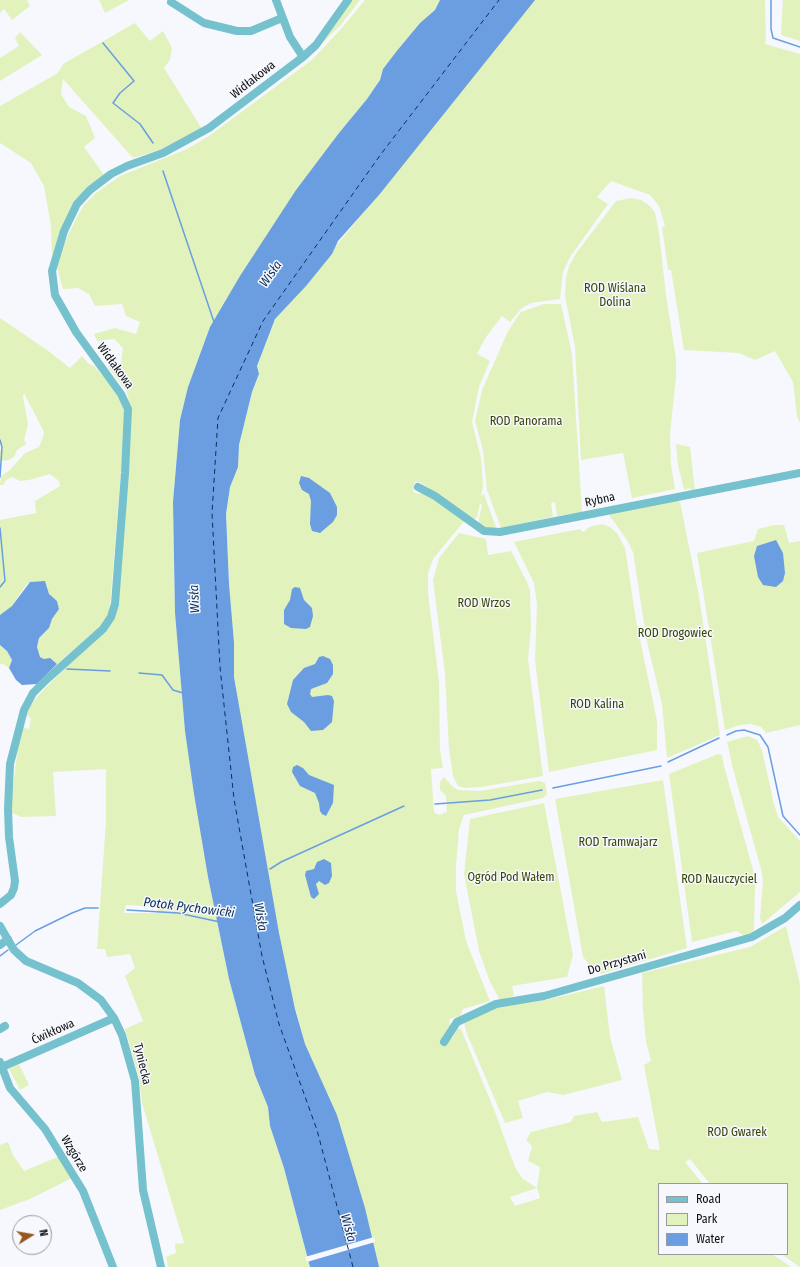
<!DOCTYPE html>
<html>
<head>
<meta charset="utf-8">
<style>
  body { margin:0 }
  #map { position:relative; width:800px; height:1267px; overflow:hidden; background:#f6f8fe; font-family:"Fira Sans Condensed",sans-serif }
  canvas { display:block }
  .legend { position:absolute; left:658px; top:1183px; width:130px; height:72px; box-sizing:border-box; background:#f6f8fe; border:1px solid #999a9f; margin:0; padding:5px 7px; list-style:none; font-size:12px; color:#0d0e10 }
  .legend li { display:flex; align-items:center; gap:8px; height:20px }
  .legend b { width:20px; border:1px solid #999a9f }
  .north { position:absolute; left:12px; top:1215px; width:40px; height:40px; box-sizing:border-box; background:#f6f8fe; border:1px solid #999a9f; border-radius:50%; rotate:79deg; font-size:11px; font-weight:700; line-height:16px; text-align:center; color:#0d0e10 }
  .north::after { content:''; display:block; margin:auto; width:14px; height:18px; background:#96581e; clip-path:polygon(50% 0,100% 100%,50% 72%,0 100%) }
</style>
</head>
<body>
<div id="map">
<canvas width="800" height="1267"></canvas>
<ul class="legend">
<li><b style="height:5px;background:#75c1ce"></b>Road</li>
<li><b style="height:11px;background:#e2f2bd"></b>Park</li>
<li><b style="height:11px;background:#6a9ee1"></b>Water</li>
</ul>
<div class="north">N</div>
</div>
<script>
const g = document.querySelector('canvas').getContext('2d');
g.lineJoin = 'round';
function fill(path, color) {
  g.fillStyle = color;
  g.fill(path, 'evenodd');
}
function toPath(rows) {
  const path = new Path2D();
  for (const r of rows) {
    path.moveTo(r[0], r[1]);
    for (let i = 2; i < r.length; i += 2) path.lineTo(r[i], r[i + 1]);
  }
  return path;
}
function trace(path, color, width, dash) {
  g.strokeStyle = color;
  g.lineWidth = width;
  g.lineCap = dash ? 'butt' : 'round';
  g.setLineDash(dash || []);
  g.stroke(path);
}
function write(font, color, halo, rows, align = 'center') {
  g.font = font + ' "Fira Sans Condensed",sans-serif';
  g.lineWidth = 3;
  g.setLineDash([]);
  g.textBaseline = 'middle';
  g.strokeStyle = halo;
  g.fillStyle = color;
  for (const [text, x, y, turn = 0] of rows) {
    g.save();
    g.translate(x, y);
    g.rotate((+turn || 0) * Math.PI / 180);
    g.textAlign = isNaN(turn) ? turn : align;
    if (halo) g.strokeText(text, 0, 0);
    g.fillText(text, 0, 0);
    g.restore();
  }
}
const green = toPath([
  [0,0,27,0,30,6,12,20,4,9,0,13],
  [99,0,129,0,105,13],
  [352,0,360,0,340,26,314,51],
  [365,0,440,0,435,10,420,23,383,69,380,80,367,99,339,133,210,327,188,387,180,420,173,502,175,613,185,731,208,877,229,979,255,1075,268,1107,270,1126,284,1168,310,1267,168,1267,166,1257,176,1253,175,1244,184,1243,142,1103,139,1077,125,1029,143,1021,125,976,135,968,130,954,107,957,105,949,97,949,106,821,106,769,53,772,56,816,21,817,10,812,18,746,23,727,29,729,31,718,26,715,31,704,46,687,113,620,130,406,127,392,108,367,113,364,121,363,123,348,114,339,97,341,94,334,115,328,136,334,140,322,126,316,122,304,95,306,89,294,78,288,63,289,57,267,62,248,76,219,84,205,96,193,120,176,187,149,209,136,313,59,340,30],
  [126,905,157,907,158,913,124,913],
  [532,0,765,0,766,37,765,44,800,54,800,423,797,416,793,382,775,351,755,360,739,353,684,350,671,270,668,270,662,227,665,226,659,206,650,195,611,181,597,197,608,204,570,257,563,272,560,299,531,303,522,308,510,322,502,316,486,337,477,354,490,361,479,387,472,422,481,458,483,487,481,496,484,494,497,530,489,530,478,524,482,505,480,504,477,517,473,520,420,482,415,482,413,492,418,494,424,492,465,520,433,559,428,573,428,593,439,681,440,749,443,768,431,769,434,812,439,815,447,812,446,796,440,790,440,782,444,777,453,787,458,790,480,791,539,781,545,783,547,794,543,798,464,815,459,829,456,866,456,891,466,941,490,1001,463,1009,460,1016,449,1019,452,1038,457,1029,461,1029,495,1112,515,1167,522,1178,537,1188,540,1167,528,1161,532,1146,526,1140,531,1132,571,1122,574,1116,597,1112,602,1122,638,1117,649,1149,660,1150,644,1065,651,1061,646,1042,643,1010,642,973,750,947,786,926,800,984,800,1267,781,1254,787,1254,787,1184,710,1184,690,1159,685,1162,703,1184,659,1184,659,1254,772,1254,791,1267,378,1267,337,1115,305,1045,289,985,289,979,279,939,248,762,234,677,229,584,226,514,230,487,234,476,239,445,252,392,259,375,257,366,275,319,364,212],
  [537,1188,540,1198,515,1206,510,1197],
  [783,0,800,0,800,41,781,35],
  [135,23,150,41,163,31,172,48,170,60,164,68,202,129,166,148,133,158,63,79,61,94,69,107,86,116,95,138,84,147,104,175,61,229,52,257,51,226,44,186,31,163,0,143,0,106,58,73,63,64],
  [20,32,42,55,0,81,0,58,19,46,15,38],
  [631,198,641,200,650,206,655,213,659,233,666,295,676,359,676,377,670,434,671,465,675,489,632,498,623,453,581,460,575,347,565,296,566,278,569,266,577,252,616,201],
  [544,304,561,304,572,354,582,512,557,516,555,502,551,503,553,517,501,528,487,490,483,450,475,421,482,390,508,331,521,312],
  [0,318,47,350,70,368,82,356,89,364,94,366,113,388,124,408,125,420,110,607,108,616,102,625,57,664,50,659,44,659,40,657,37,647,39,638,49,628,52,619,59,609,57,601,49,595,45,581,30,582,26,585,12,606,0,615,0,520,36,513,35,501,60,486,59,481,50,474,29,480,20,481,12,477,6,480,3,485,0,485,1,476,10,470,25,453,39,447,43,437,44,432,24,393,23,397,28,424,24,440,26,444,17,450,14,457,9,460,0,461,0,450,2,449,0,442],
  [676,444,690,447,695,490,691,490,690,488,684,490,678,465],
  [676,500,680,502,699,596,720,735,667,758,662,704,647,642,633,552,627,540,609,515,614,512],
  [602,524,610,527,617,533,625,548,636,620,657,721,657,750,549,772,535,661,537,604,534,583,514,542,580,529,582,532,585,531,589,527],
  [774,525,784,525,789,543,800,541,800,725,766,733,761,727,751,724,740,725,725,730,697,553,754,541,758,529],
  [459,533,486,539,488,555,511,551,527,582,530,590,531,628,528,659,543,776,482,787,465,788,458,786,453,776,449,749,445,674,433,580,439,558],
  [0,645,7,651,12,660,9,668,3,664,0,664],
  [748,736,757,740,762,750,774,804,778,817,800,841,800,892,762,924,760,918,763,881,761,869,733,769,727,742],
  [718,754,722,755,724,766,754,873,755,885,754,930,751,934,744,936,737,931,692,942,669,774],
  [663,780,687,948,601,974,589,965,583,957,555,799],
  [544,803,573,955,567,977,512,986,514,996,500,1000,490,982,479,951,464,874,470,819],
  [604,986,610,1037,622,1080,563,1095,547,1092,518,1101,523,1118,505,1123,467,1034,464,1023,494,1008,546,1000],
  [19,1064,29,1085,20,1090,9,1069],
  [8,1142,13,1155,24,1171,60,1156,72,1178,30,1199,0,1210,0,1145]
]);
const water = toPath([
  [440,0,535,0,379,195,338,241,332,254,306,286,275,319,257,366,259,374,252,392,239,445,238,467,230,487,226,514,229,584,234,643,234,677,279,933,295,1009,305,1044,337,1115,365,1208,379,1267,310,1267,284,1168,270,1126,268,1107,255,1075,229,979,208,877,194,794,185,731,175,613,173,502,180,420,188,387,210,327,240,276,296,190,339,133,367,99,380,80,383,69,396,52,420,23,435,10],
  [301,476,309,478,330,493,337,507,337,515,333,522,320,533,312,531,310,524,311,501,309,494,302,490,299,483],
  [776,540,783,553,785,573,783,581,776,587,763,585,758,577,754,556,757,546],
  [45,581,49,594,57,601,59,609,52,619,49,628,39,638,37,647,40,657,44,659,50,658,57,664,37,684,22,685,16,680,9,668,12,660,7,651,0,645,0,615,12,606,30,582],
  [295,587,300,588,304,600,312,608,313,616,310,627,306,629,291,628,284,624,284,610,290,600,292,589],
  [323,656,330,659,333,665,333,674,327,683,311,689,310,694,312,697,328,695,332,696,334,701,332,722,323,730,311,731,304,722,291,712,287,704,293,680,304,668,315,664,319,657],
  [297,765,303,768,309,775,334,785,333,803,326,816,322,814,320,811,319,803,315,793,300,786,292,772,293,767],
  [324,859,331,863,332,876,329,883,325,885,319,881,316,884,319,894,314,899,311,897,305,875,306,871,314,869,317,862]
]);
const pier = toPath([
  [374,1237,375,1242,307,1262,305,1257]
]);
const stream = toPath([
  [771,0,771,29,773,38,800,47],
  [103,43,134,81,120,93,113,103,140,124,153,143],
  [163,171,214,322],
  [0,440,2,447,0,477],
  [0,528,5,581,0,587],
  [67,669,110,671],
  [139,673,162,675,173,690,183,693],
  [727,735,736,731,744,730,760,735,768,747,783,816,800,835],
  [668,762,719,738],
  [553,788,661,766],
  [435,804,490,800,542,790],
  [270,869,281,862,404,806],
  [127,910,178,913,220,922],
  [16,945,35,931,72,913,85,908,98,908],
  [0,956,8,950]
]);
const ferry = toPath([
  [353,1267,317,1130,279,1024,262,956,234,799,220,667,212,513,218,418,263,321,381,154,499,0]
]);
const minor = toPath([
  [276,0,290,37,303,57],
  [171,2,204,23,237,31,251,31,282,18],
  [418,487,435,496,484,531,500,532,800,473],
  [0,904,11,895,14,888,15,881,9,837,8,809,10,764,24,710,33,693,46,680,103,629,111,617,115,604,125,473,128,409,121,394,76,332,55,295,52,271,64,231,77,204,90,190,111,174,127,166,163,153,209,128,303,57,316,45,348,0],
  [0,926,14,950,26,961,78,983,101,1000,114,1018,122,1035,135,1081,143,1190,161,1267],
  [0,945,8,939],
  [0,1029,5,1026],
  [444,1042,457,1022,496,1004,544,996,752,937,785,918,800,905],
  [0,1062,10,1088,45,1129,83,1191,113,1267],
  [2,1067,114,1018]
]);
const streetNames = [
  ["Widłakowa",253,80,-38],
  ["Widłakowa",115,366,54],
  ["Rybna",600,500,-12],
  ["Do Przystani",617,963,-16],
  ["Ćwikłowa",53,1032,-24],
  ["Tyniecka",142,1064,77],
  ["Wzgórze",74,1154,59]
];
const parkNames = [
  ["ROD Wiślana",615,289],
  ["Dolina",615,303],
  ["ROD Panorama",526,422],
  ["ROD Wrzos",484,604],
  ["ROD Drogowiec",675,634],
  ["ROD Kalina",597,705],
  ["ROD Tramwajarz",618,843],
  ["Ogród Pod Wałem",511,878],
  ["ROD Nauczyciel",719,880],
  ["ROD Gwarek",737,1133]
];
const waterNames = [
  ["Wisła",271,274,-55],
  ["Wisła",195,599,-93],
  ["Potok Pychowicki",189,908,7],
  ["Wisła",260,917,80],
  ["Wisła",348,1228,75]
];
fill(green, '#e2f2bd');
fill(water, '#6a9ee1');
fill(pier, '#f6f8fe');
trace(stream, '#6a9ee1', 1.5);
trace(ferry, '#0b2f5a', 1, [5, 4]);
trace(minor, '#75c1ce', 8);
write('12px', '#0d0e10', '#f6f8fe', streetNames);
write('12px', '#364402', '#f6f8fe', parkNames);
write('italic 13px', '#0b2f5a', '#f6f8fe', waterNames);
</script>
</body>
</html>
